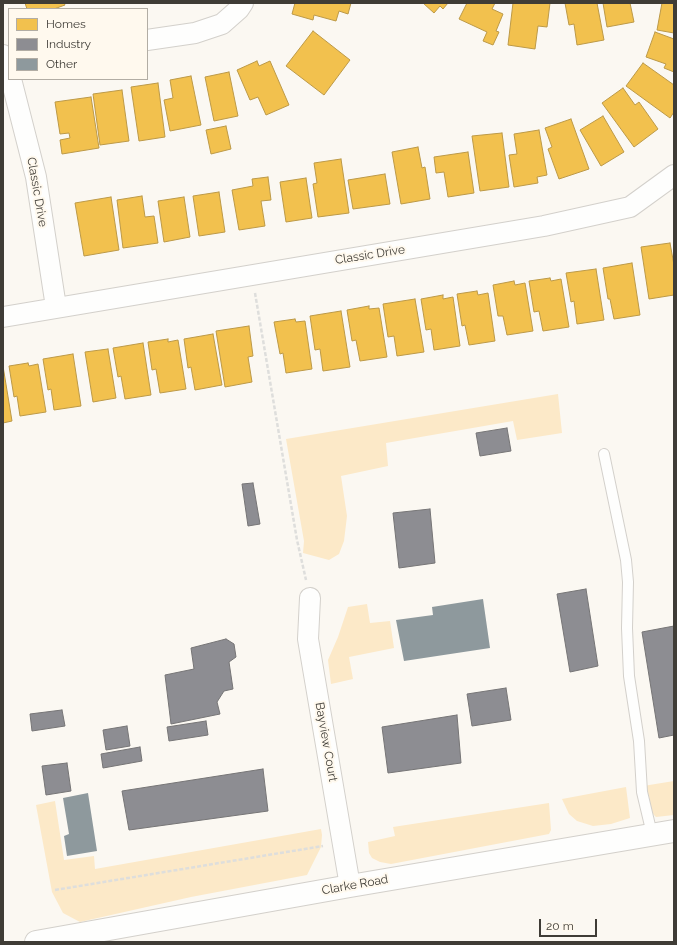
<!DOCTYPE html>
<html>
<head>
<meta charset="utf-8">
<style>
  body { margin:0 }
  #map { position:relative; width:677px; height:945px; overflow:hidden; background:#fbf8f2; font-family:Raleway,sans-serif }
  canvas { display:block }
  .frame { position:absolute; inset:0; border:4px solid #3f3c36; pointer-events:none }
  .legend { position:absolute; left:8px; top:8px; width:140px; height:72px; box-sizing:border-box; background:#fff9ee; border:1px solid #b2ada4; margin:0; padding:5px 7px; list-style:none; font-size:12px; color:#3f3c36 }
  .legend li { display:flex; align-items:center; gap:8px; height:20px }
  .legend b { width:20px; border:1px solid #b2ada4 }
  .scale { position:absolute; left:539px; top:919px; width:58px; height:18px; box-sizing:border-box; border:2px solid #3f3c36; border-top:0; padding-left:5px; font-size:12px; line-height:14px; white-space:nowrap; color:#3f3c36; -webkit-text-stroke:3px #fff9ee; paint-order:stroke }
</style>
</head>
<body>
<div id="map">
<canvas width="677" height="945"></canvas>
<div class="frame"></div>
<ul class="legend">
<li><b style="height:11px;background:#f2c14e"></b>Homes</li>
<li><b style="height:11px;background:#8d8d92"></b>Industry</li>
<li><b style="height:11px;background:#8e999d"></b>Other</li>
</ul>
<div class="scale">20 m</div>
</div>
<script>
const g = document.querySelector('canvas').getContext('2d');
g.lineJoin = 'round';
function fill(path, color) {
  g.fillStyle = color;
  g.fill(path, 'evenodd');
}
function toPath(rows) {
  const path = new Path2D();
  for (const r of rows) {
    path.moveTo(r[0], r[1]);
    for (let i = 2; i < r.length; i += 2) path.lineTo(r[i], r[i + 1]);
  }
  return path;
}
function trace(path, color, width, dash) {
  g.strokeStyle = color;
  g.lineWidth = width;
  g.lineCap = dash ? 'butt' : 'round';
  g.setLineDash(dash || []);
  g.stroke(path);
}
function write(font, color, halo, rows, align = 'center') {
  g.font = font + ' Raleway,sans-serif';
  g.lineWidth = 4;
  g.setLineDash([]);
  g.textBaseline = 'middle';
  g.strokeStyle = halo;
  g.fillStyle = color;
  for (const [text, x, y, turn = 0] of rows) {
    g.save();
    g.translate(x, y);
    g.rotate((+turn || 0) * Math.PI / 180);
    g.textAlign = isNaN(turn) ? turn : align;
    if (halo) g.strokeText(text, 0, 0);
    g.fillText(text, 0, 0);
    g.restore();
  }
}
const green = toPath([
  [558,394,562,433,517,440,513,421,386,443,388,466,341,476,347,516,344,541,339,554,329,560,303,553,304,541,286,439],
  [367,604,370,623,390,621,394,648,349,657,353,679,331,684,328,660,338,637,348,607],
  [674,781,674,815,656,817,649,810,643,786],
  [626,787,630,818,611,824,593,826,577,821,569,814,562,799],
  [55,801,64,860,94,856,95,869,321,829,322,835,321,847,307,875,191,897,80,922,63,913,52,892,36,805],
  [549,803,551,830,549,834,391,864,380,862,372,858,369,853,368,842,395,836,393,827]
]);
const homes = toPath([
  [25,3,64,3,65,5,54,9,27,9,25,3],
  [295,3,351,3,348,14,339,11,336,21,314,15,313,20,292,14,295,3],
  [423,3,448,3,443,9,440,6,434,13,423,3],
  [467,3,495,3,492,9,503,14,496,31,499,32,493,45,483,41,487,32,459,19,467,3],
  [513,3,550,3,547,27,538,26,535,49,508,45,513,3],
  [565,3,597,3,604,40,577,45,574,24,569,25,565,3],
  [603,3,630,3,634,22,607,27,603,3],
  [662,3,674,3,674,33,657,30,662,3],
  [313,31,350,60,324,95,286,66,313,31],
  [655,32,674,39,674,72,664,68,666,64,646,57,655,32],
  [257,61,259,66,270,61,289,105,266,115,258,97,250,100,237,70,257,61],
  [643,63,674,85,674,112,670,118,626,86,643,63],
  [229,72,238,116,214,121,205,77,229,72],
  [191,76,201,125,170,131,164,100,173,98,170,80,191,76],
  [158,83,165,137,139,141,131,87,158,83],
  [623,88,635,105,639,102,658,129,634,147,602,103,623,88],
  [122,90,129,141,100,145,93,94,122,90],
  [91,97,99,148,62,154,60,140,70,138,69,133,60,134,55,102,91,97],
  [603,116,624,152,601,166,580,130,603,116],
  [571,119,589,169,559,179,548,149,552,147,545,128,571,119],
  [226,126,231,149,211,154,206,130,226,126],
  [539,130,547,175,537,177,538,183,514,187,509,155,517,154,514,134,539,130],
  [502,133,509,187,480,191,472,136,502,133],
  [418,147,422,168,425,167,430,199,401,204,392,152,418,147],
  [468,152,474,193,448,197,444,172,436,173,434,157,468,152],
  [341,159,349,213,318,217,313,184,317,183,314,163,341,159],
  [385,174,390,204,353,209,348,180,385,174],
  [268,177,271,200,261,201,265,226,239,230,232,190,253,186,252,179,268,177],
  [306,178,312,218,286,222,280,182,306,178],
  [219,192,225,232,199,236,193,196,219,192],
  [142,196,145,217,154,216,158,243,123,248,117,200,142,196],
  [111,197,119,250,84,256,75,203,111,197],
  [184,197,190,237,164,242,158,201,184,197],
  [670,243,674,265,674,295,649,299,641,247,670,243],
  [632,263,640,315,614,319,610,299,608,299,603,268,632,263],
  [596,269,604,320,577,324,574,301,571,302,566,273,596,269],
  [550,278,551,281,561,279,569,327,543,331,539,311,534,312,529,281,550,278],
  [514,281,515,285,525,283,533,331,507,335,503,316,498,316,493,285,514,281],
  [477,291,478,295,488,293,495,341,469,345,465,325,462,326,457,294,477,291],
  [443,295,443,299,453,297,460,346,434,350,431,329,426,330,421,299,443,295],
  [415,299,424,352,397,356,394,336,388,337,383,304,415,299],
  [369,306,369,309,379,308,387,357,360,361,356,340,352,341,347,310,369,306],
  [341,311,350,367,323,371,320,349,315,350,310,316,341,311],
  [295,319,296,322,305,321,312,369,286,373,283,353,280,354,274,322,295,319],
  [249,326,253,356,248,357,252,382,225,387,216,331,249,326],
  [213,334,222,385,195,390,191,367,188,368,184,339,213,334],
  [168,339,168,342,178,340,186,389,160,393,156,369,152,370,148,342,168,339],
  [143,343,151,395,125,399,121,376,118,377,113,348,143,343],
  [108,349,116,398,93,402,85,352,108,349],
  [73,354,81,406,54,410,51,389,48,390,43,359,73,354],
  [28,363,29,366,38,364,46,412,20,416,17,396,14,397,9,366,28,363],
  [3,366,12,421,3,423,3,366]
]);
const industry = toPath([
  [507,428,511,451,480,456,476,433,507,428],
  [253,483,260,524,248,526,242,484,253,483],
  [430,509,435,563,399,568,393,513,430,509],
  [586,589,598,666,570,672,557,594,586,589],
  [674,626,674,735,659,738,642,632,674,626],
  [226,639,234,644,236,657,229,662,233,689,224,691,217,702,220,714,171,724,165,675,194,669,191,648,226,639],
  [506,688,511,720,472,726,467,694,506,688],
  [62,710,65,726,32,731,30,714,62,710],
  [457,715,461,763,388,773,382,727,457,715],
  [206,721,208,735,169,741,167,727,206,721],
  [127,726,130,746,106,750,103,730,127,726],
  [140,747,142,761,103,768,101,754,140,747],
  [67,763,71,791,46,795,42,766,67,763],
  [263,769,268,811,129,830,122,791,263,769]
]);
const building = toPath([
  [483,599,490,648,404,661,396,620,433,615,432,607],
  [88,793,97,851,67,856,64,836,69,834,63,798]
]);
const path = toPath([
  [255,293,297,540,306,580],
  [55,890,323,846]
]);
const service = toPath([
  [604,454,626,560,628,582,627,628,629,676,639,741,642,792,652,834]
]);
const minor = toPath([
  [147,40,195,33,222,24,239,9,243,3],
  [3,55,9,72],
  [11,79,36,177,56,307],
  [3,317,544,226,630,207,674,175],
  [310,598,308,639,350,886]
]);
const secondary = toPath([
  [36,942,350,886,674,831]
]);
const streetNames = [
  ["Classic Drive",37,192,80],
  ["Classic Drive",370,255,-9],
  ["Bayview Court",326,742,80],
  ["Clarke Road",355,885,-10]
];
fill(green, '#fce9c8');
fill(homes, '#f2c14e');
trace(homes, '#bc9947', 1);
fill(industry, '#8d8d92');
trace(industry, '#767576', 1);
fill(building, '#8e999d');
trace(service, '#d3d0cb', 12);
trace(minor, '#d3d0cb', 22);
trace(secondary, '#d3d0cb', 24);
trace(path, '#dededc', 2.5, [4, 2]);
trace(service, '#fefefd', 10);
trace(minor, '#fefefd', 20);
trace(secondary, '#fefefd', 22);
write('12px', '#3f3c36', '#fff9ee', streetNames);
</script>
</body>
</html>
